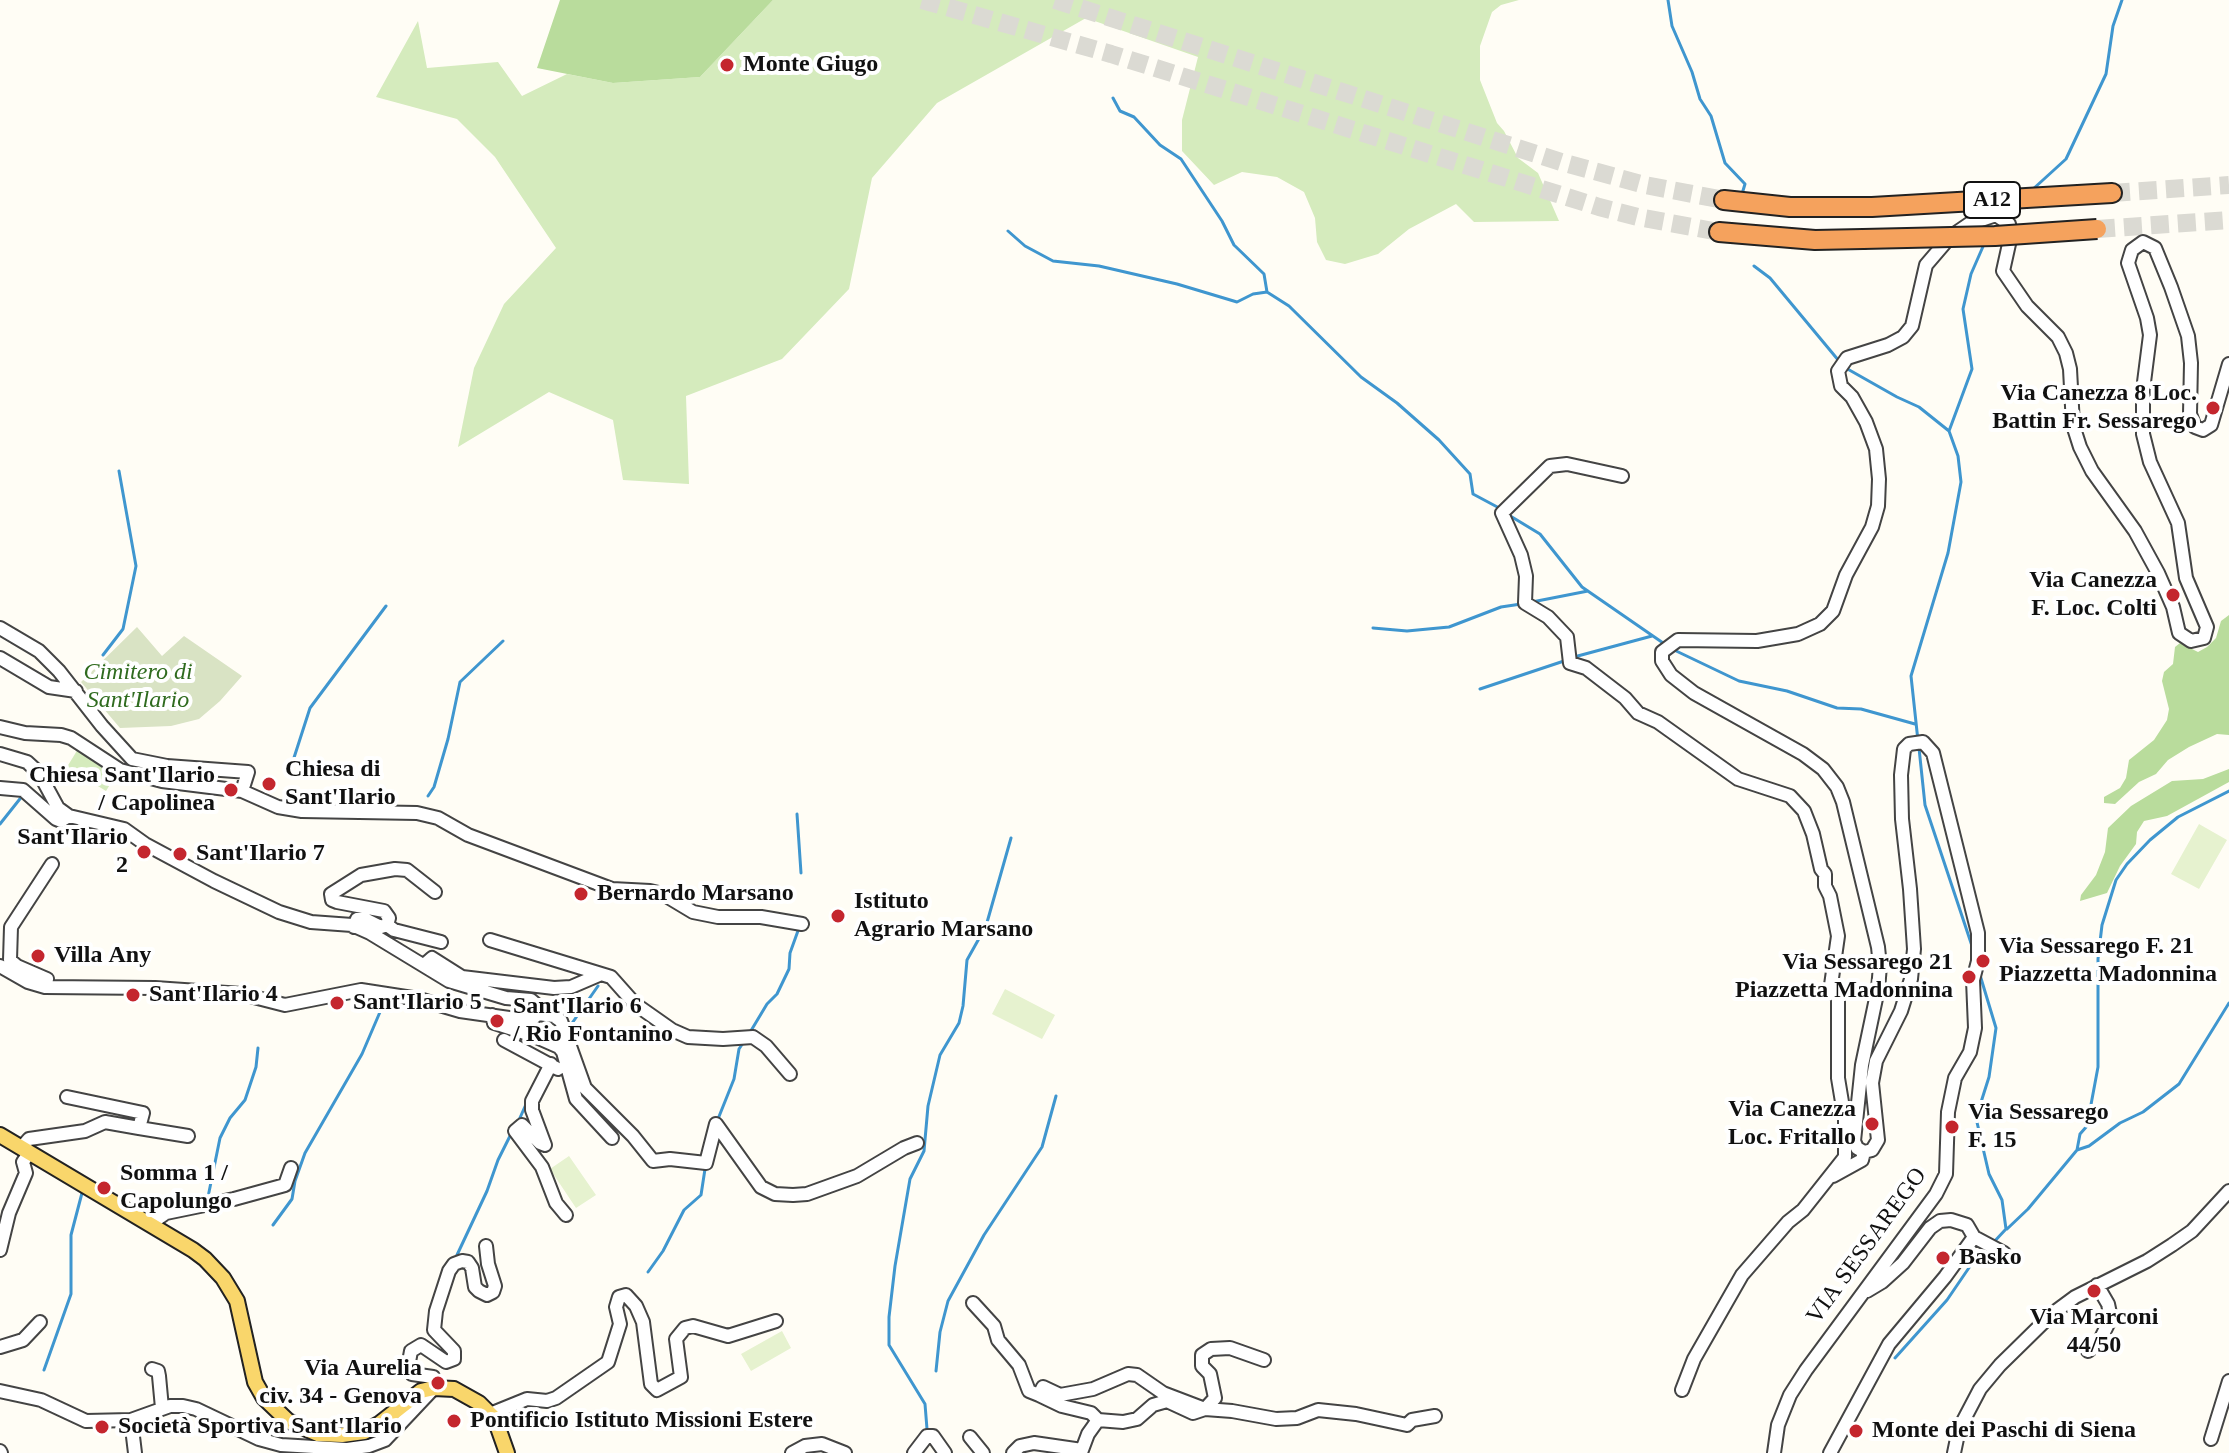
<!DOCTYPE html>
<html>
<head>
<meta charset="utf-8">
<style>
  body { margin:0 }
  canvas { display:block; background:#fffdf5 }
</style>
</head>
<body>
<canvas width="2229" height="1453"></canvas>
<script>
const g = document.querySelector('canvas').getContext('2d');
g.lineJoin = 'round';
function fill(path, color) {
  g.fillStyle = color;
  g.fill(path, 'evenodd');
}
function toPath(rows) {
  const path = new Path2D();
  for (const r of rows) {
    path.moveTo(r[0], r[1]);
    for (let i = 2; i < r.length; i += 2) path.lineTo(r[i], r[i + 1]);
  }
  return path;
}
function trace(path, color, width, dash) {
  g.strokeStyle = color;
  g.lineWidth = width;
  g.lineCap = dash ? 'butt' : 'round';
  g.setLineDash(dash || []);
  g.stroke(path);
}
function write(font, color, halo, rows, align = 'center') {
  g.font = font + ' "Times New Roman",serif';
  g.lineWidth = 8;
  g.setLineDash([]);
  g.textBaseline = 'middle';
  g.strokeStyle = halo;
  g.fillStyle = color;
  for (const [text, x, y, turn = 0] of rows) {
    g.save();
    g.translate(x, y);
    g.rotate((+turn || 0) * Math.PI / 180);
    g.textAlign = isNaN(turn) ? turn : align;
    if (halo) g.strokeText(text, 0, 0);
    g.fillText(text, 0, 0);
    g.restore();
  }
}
const green = toPath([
  [773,0,1519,0,1501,5,1492,12,1480,46,1480,80,1497,123,1504,131,1518,158,1538,173,1559,221,1474,222,1456,204,1409,229,1378,254,1345,264,1326,260,1317,242,1315,218,1304,192,1277,177,1242,172,1214,185,1182,151,1182,120,1198,57,1086,18,937,103,872,178,849,289,782,359,686,396,689,484,623,480,613,420,549,392,458,447,474,368,504,304,556,248,495,157,457,119,376,97,418,21,427,68,498,62,522,96,567,74,613,83,700,77],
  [78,749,117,773,106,791,67,767]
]);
const forest = toPath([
  [560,0,773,0,700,77,613,83,537,68],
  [2229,615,2229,735,2217,734,2189,747,2168,760,2156,774,2139,782,2115,804,2104,803,2104,797,2120,788,2126,778,2129,760,2154,740,2167,720,2169,709,2162,681,2164,672,2173,664,2175,647,2180,643,2198,652,2207,647,2216,638,2221,621],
  [2229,769,2229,782,2167,816,2144,821,2137,832,2136,844,2120,866,2107,893,2080,901,2081,895,2096,875,2105,852,2108,828,2131,806,2172,781,2203,779]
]);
const cemetery = toPath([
  [137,627,162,656,184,636,242,676,220,701,199,719,171,726,120,728,81,682]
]);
const pitch = toPath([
  [2199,824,2227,840,2199,889,2171,874],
  [1005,989,1055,1015,1042,1039,992,1014],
  [569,1156,596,1195,576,1208,550,1169],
  [782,1331,791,1348,751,1371,741,1354]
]);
const stream = toPath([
  [1668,0,1672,26,1692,72,1700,99,1711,116,1725,163,1745,184,1742,194],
  [1113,98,1120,111,1134,117,1160,145,1181,159,1222,221,1234,245,1264,274,1267,292,1289,306,1361,377,1397,403,1439,440,1470,474,1473,494,1501,509],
  [2032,190,2066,159,2106,74,2113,26,2122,0],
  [2002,217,2014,206],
  [1008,231,1025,246,1053,261,1099,266,1177,284,1237,302,1253,294,1267,292],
  [1754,266,1770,278,1839,361],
  [1844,367,1897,397,1919,407,1949,431],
  [1507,514,1540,534,1582,587,1666,645],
  [1532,602,1588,591],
  [1373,628,1407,631,1449,627,1501,607,1521,604],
  [1672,649,1739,681,1787,691,1837,708,1861,709,1915,724],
  [103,655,123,629,136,566,119,471],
  [1574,657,1652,636],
  [1480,689,1567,660],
  [1918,741,1911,676,1948,553,1961,482,1958,456,1949,431,1972,369,1963,309,1971,274,1985,242],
  [1919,748,1925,805,1973,949],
  [291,767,310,708,386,606],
  [428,796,434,787,448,739,460,682,503,641],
  [797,814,801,873],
  [0,824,23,795],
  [1980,975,1996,1028,1989,1077,1976,1118,1989,1174,2002,1200,2006,1229,1992,1244],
  [568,1029,598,986],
  [749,1034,767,1004,777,994,789,969,790,953,799,928],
  [718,1119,734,1079,739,1049,743,1043],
  [519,1120,527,1102],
  [2077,1150,2089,1146,2120,1123,2143,1112,2179,1084,2229,1003],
  [208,1197,220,1138,230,1118,245,1100,256,1067,258,1048],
  [273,1225,292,1199,295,1181,305,1153,362,1054,383,1005],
  [2007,1229,2028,1209,2077,1150,2080,1134,2087,1126,2098,1067,2098,959,2102,925,2116,880,2127,864,2150,840,2178,817,2229,791],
  [457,1255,487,1191,498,1160,511,1134],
  [648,1272,663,1251,684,1210,701,1195,705,1169],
  [1895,1358,1947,1300,1977,1256,1987,1249],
  [44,1370,71,1294,71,1235,82,1193],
  [936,1371,940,1332,948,1301,984,1235,1042,1147,1056,1096],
  [927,1429,925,1404,889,1345,889,1317,895,1266,910,1179,924,1151,928,1106,940,1055,959,1023,963,1006,967,960,986,926,1011,838]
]);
const highwayTunnel = toPath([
  [922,0,1111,54,1599,207,1638,217,1719,232],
  [1055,0,1561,162,1645,185,1724,200],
  [2112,193,2229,185],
  [2097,229,2229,220]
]);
const minor = toPath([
  [1622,476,1567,464,1550,466,1502,513,1521,555,1526,576,1525,603,1548,617,1567,637,1570,663,1586,668,1625,698,1638,713,1658,722,1738,779,1790,796,1804,811,1813,834,1821,869,1825,874,1825,886,1830,896,1838,936,1831,985,1838,999,1838,1078,1845,1120,1845,1157,1803,1210,1788,1222,1742,1275,1694,1359,1682,1390],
  [0,628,39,651,59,671,102,726,132,759,167,766,248,772,242,791],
  [0,658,49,687,76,691],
  [0,727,25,733,61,735,71,738,120,770,162,781,242,791,278,807,302,811,417,813,438,818,468,835,612,889,650,891,663,894,693,912,718,917,761,917,802,924],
  [0,754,27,762,39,773,58,808,69,816,124,829,145,844,214,881,279,912,311,922,352,925,370,933,449,981,506,998,531,1000,538,1006,538,1014,530,1021,460,1011,419,999,361,990,285,1005,242,994,155,988,45,987,28,982,0,966],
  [0,788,23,790,56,819,61,821,69,816],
  [387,925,389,918,384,911,337,902,332,900,331,894,361,875,395,869,407,870,435,892],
  [354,927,357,919,361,917,381,927,387,925,394,930,441,942],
  [490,940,611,977,635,1004,672,1030,688,1037,723,1039,753,1037,766,1046,790,1074],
  [424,965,432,958,462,977,554,988,571,987,599,975],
  [45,987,47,979,17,966,10,960,11,927,52,864],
  [538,1014,554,1016,561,1021,585,1088,633,1136,653,1161,670,1159,706,1163,716,1124,761,1187,775,1194,793,1195,807,1194,857,1176,904,1148,917,1143],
  [492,1015,494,1023,534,1036,559,1047,563,1052,576,1099,612,1138],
  [504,1040,558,1069],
  [551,1064,532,1101,532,1110,545,1145,540,1143,522,1125,515,1131,542,1167,556,1203,566,1215],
  [139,1128,188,1136],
  [21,1148,29,1139,85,1131,105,1122,139,1128,143,1113,67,1097],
  [1833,1176,1862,1160,1864,1152],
  [150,1224,166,1213,234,1199,285,1185,291,1168],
  [1974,1237,2004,1253],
  [0,1250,9,1213,26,1173,23,1162,29,1153],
  [973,1303,994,1326,998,1340,1019,1365,1029,1391,1039,1395],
  [0,1347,23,1340,40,1322],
  [2088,1351,2099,1342,2111,1318,2108,1304,2097,1285],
  [1264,1360,1230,1348,1211,1349,1202,1355,1202,1366,1210,1374,1215,1398,1205,1409,1163,1393,1137,1375,1128,1374,1093,1389,1060,1395,1043,1387,1039,1395,1062,1406,1091,1413,1098,1420,1123,1422,1137,1419,1153,1405,1167,1401,1193,1413,1205,1409,1232,1411,1276,1419,1297,1418,1318,1410,1356,1414,1407,1425,1412,1420,1435,1416],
  [152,1369,158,1371,159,1376,162,1408],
  [0,1391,41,1400,86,1421,131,1420,170,1406,183,1406,196,1409,259,1439,281,1445,347,1449,369,1446,385,1440,434,1388,433,1377,412,1374,409,1362,411,1351,421,1345,446,1362,454,1359,454,1351,434,1330,436,1311,449,1271,454,1264,462,1261,468,1262,472,1268,475,1287,479,1291,487,1295,493,1292,495,1286,488,1264,486,1246],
  [490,1414,527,1399,547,1401,556,1398,608,1362,620,1324,616,1307,619,1297,626,1295,636,1306,643,1322,651,1384,657,1390,681,1377,676,1339,685,1328,693,1326,728,1336,776,1321],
  [131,1420,135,1453],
  [970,1437,983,1453],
  [2211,1439,2229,1381],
  [0,1451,1,1453],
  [792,1453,805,1446,822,1444,845,1453],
  [914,1453,927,1436,933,1436,945,1453],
  [1013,1453,1020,1446,1034,1443,1082,1450,1088,1434,1098,1420],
  [1774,1453,1778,1425,1790,1395,1806,1370,1936,1194,1946,1174,1948,1112,1955,1078,1970,1052,1975,1028,1973,980,1978,961,1978,933,1933,753,1923,742,1909,744,1904,749,1901,775,1902,819,1910,889,1914,949,1911,979,1901,1011,1876,1061,1872,1083,1878,1140,1872,1150,1864,1152,1857,1148,1854,1141,1862,1065,1878,989,1880,966,1878,947,1843,802,1837,787,1823,769,1803,754,1694,693,1671,675,1662,661,1662,652,1678,640,1757,641,1798,634,1820,624,1833,611,1846,575,1872,527,1878,506,1879,479,1876,449,1866,422,1852,397,1841,386,1838,371,1847,358,1888,345,1903,337,1912,326,1926,265,1950,237,1969,224,1996,215,2009,224,2011,235,2003,271,2027,306,2058,337,2066,353,2070,369,2073,425,2080,447,2092,471,2135,531,2158,573,2173,607,2179,633,2191,641,2204,638,2207,627,2186,578,2178,523,2150,462,2143,434,2143,390,2150,335,2147,318,2128,263,2132,250,2143,242,2155,248,2171,287,2188,336,2191,363,2190,414,2195,427,2203,430,2211,425,2229,364],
  [1830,1453,1889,1344,1945,1277,1974,1237,1967,1225,1951,1220,1940,1221,1930,1228,1903,1263,1882,1282,1867,1291],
  [1954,1453,1959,1429,1980,1389,2000,1365,2052,1314,2075,1297,2147,1261,2172,1245,2192,1231,2229,1191]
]);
const major = toPath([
  [0,1135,193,1250,205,1259,223,1278,237,1301,255,1382,264,1398,288,1421,318,1434,342,1435,364,1432,379,1424,421,1391,434,1388,454,1389,479,1403,495,1419,507,1453]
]);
const highway = toPath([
  [1724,200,1790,207,1872,207,2112,193],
  [1719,232,1815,240,1863,239]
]);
const highwayBridge = toPath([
  [1863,239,1995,236,2097,229]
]);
const markers = [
  [727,65,8,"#c4262e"],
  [2213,408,8,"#c4262e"],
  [2173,595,8,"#c4262e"],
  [269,784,8,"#c4262e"],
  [231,790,8,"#c4262e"],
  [144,852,8,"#c4262e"],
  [180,854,8,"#c4262e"],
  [581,894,8,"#c4262e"],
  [838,916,8,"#c4262e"],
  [38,956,8,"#c4262e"],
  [1983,961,8,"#c4262e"],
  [1969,977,8,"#c4262e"],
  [133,995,8,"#c4262e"],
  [337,1003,8,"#c4262e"],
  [497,1021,8,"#c4262e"],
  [1872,1124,8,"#c4262e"],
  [1952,1127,8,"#c4262e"],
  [104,1188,8,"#c4262e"],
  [1943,1258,8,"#c4262e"],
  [2094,1291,8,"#c4262e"],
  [438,1383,8,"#c4262e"],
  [454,1421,8,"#c4262e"],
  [102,1427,8,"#c4262e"],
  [1856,1431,8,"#c4262e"]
];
const shields = [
  [1992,200,56]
];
const shieldNames = [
  ["A12",1992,200]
];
const poiNames = [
  ["Monte Giugo",743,65],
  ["Via Canezza 8 Loc.",2197,394,"right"],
  ["Battin Fr. Sessarego",2197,422,"right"],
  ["Via Canezza",2157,581,"right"],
  ["F. Loc. Colti",2157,609,"right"],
  ["Chiesa di",285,770],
  ["Sant'Ilario",285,798],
  ["Chiesa Sant'Ilario",215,776,"right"],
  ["/ Capolinea",215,804,"right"],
  ["Sant'Ilario",128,838,"right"],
  ["2",128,866,"right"],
  ["Sant'Ilario 7",196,854],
  ["Bernardo Marsano",597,894],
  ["Istituto",854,902],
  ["Agrario Marsano",854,930],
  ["Via Sessarego F. 21",1999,947],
  ["Piazzetta Madonnina",1999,975],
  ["Villa Any",54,956],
  ["Via Sessarego 21",1953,963,"right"],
  ["Piazzetta Madonnina",1953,991,"right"],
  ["Sant'Ilario 4",149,995],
  ["Sant'Ilario 5",353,1003],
  ["Sant'Ilario 6",513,1007],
  ["/ Rio Fontanino",513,1035],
  ["Via Canezza",1856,1110,"right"],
  ["Loc. Fritallo",1856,1138,"right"],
  ["Via Sessarego",1968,1113],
  ["F. 15",1968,1141],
  ["Somma 1 /",120,1174],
  ["Capolungo",120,1202],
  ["Basko",1959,1258],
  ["Via Marconi",2094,1318,"center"],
  ["44/50",2094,1346,"center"],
  ["Via Aurelia",422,1369,"right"],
  ["civ. 34 - Genova",422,1397,"right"],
  ["Pontificio Istituto Missioni Estere",470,1421],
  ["Società Sportiva Sant'Ilario",118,1427],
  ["Monte dei Paschi di Siena",1872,1431]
];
const parkNames = [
  ["Cimitero di",138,673],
  ["Sant'Ilario",138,701]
];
const streetNames = [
  ["VIA SESSAREGO",1867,1246,-54]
];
fill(green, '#d5ebbd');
fill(forest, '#b9dc9c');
fill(cemetery, '#d9e3c4');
fill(pitch, '#e6f2cf');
trace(stream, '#3f96cf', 3);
trace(highwayTunnel, '#dbdad3', 18, [18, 9]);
trace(minor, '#444', 16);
trace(major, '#222', 18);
trace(highway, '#222', 22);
trace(minor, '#fff', 12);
trace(major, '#f9d66b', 14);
trace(highway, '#f5a25d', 18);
trace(highwayBridge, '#222', 22, []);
trace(highwayBridge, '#f5a25d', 18);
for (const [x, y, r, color] of markers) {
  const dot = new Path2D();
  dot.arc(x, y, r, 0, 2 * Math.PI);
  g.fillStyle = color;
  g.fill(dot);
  trace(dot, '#fff', 3);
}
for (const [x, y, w] of shields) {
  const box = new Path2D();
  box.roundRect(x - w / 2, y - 18, w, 36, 6);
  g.fillStyle = '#fff';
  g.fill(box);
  trace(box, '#111', 2);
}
write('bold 22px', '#111', null, shieldNames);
write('bold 24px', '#111', '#fff', poiNames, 'left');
write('italic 24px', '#2f6b1f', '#fff', parkNames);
write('24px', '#111', '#fff', streetNames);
</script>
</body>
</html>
